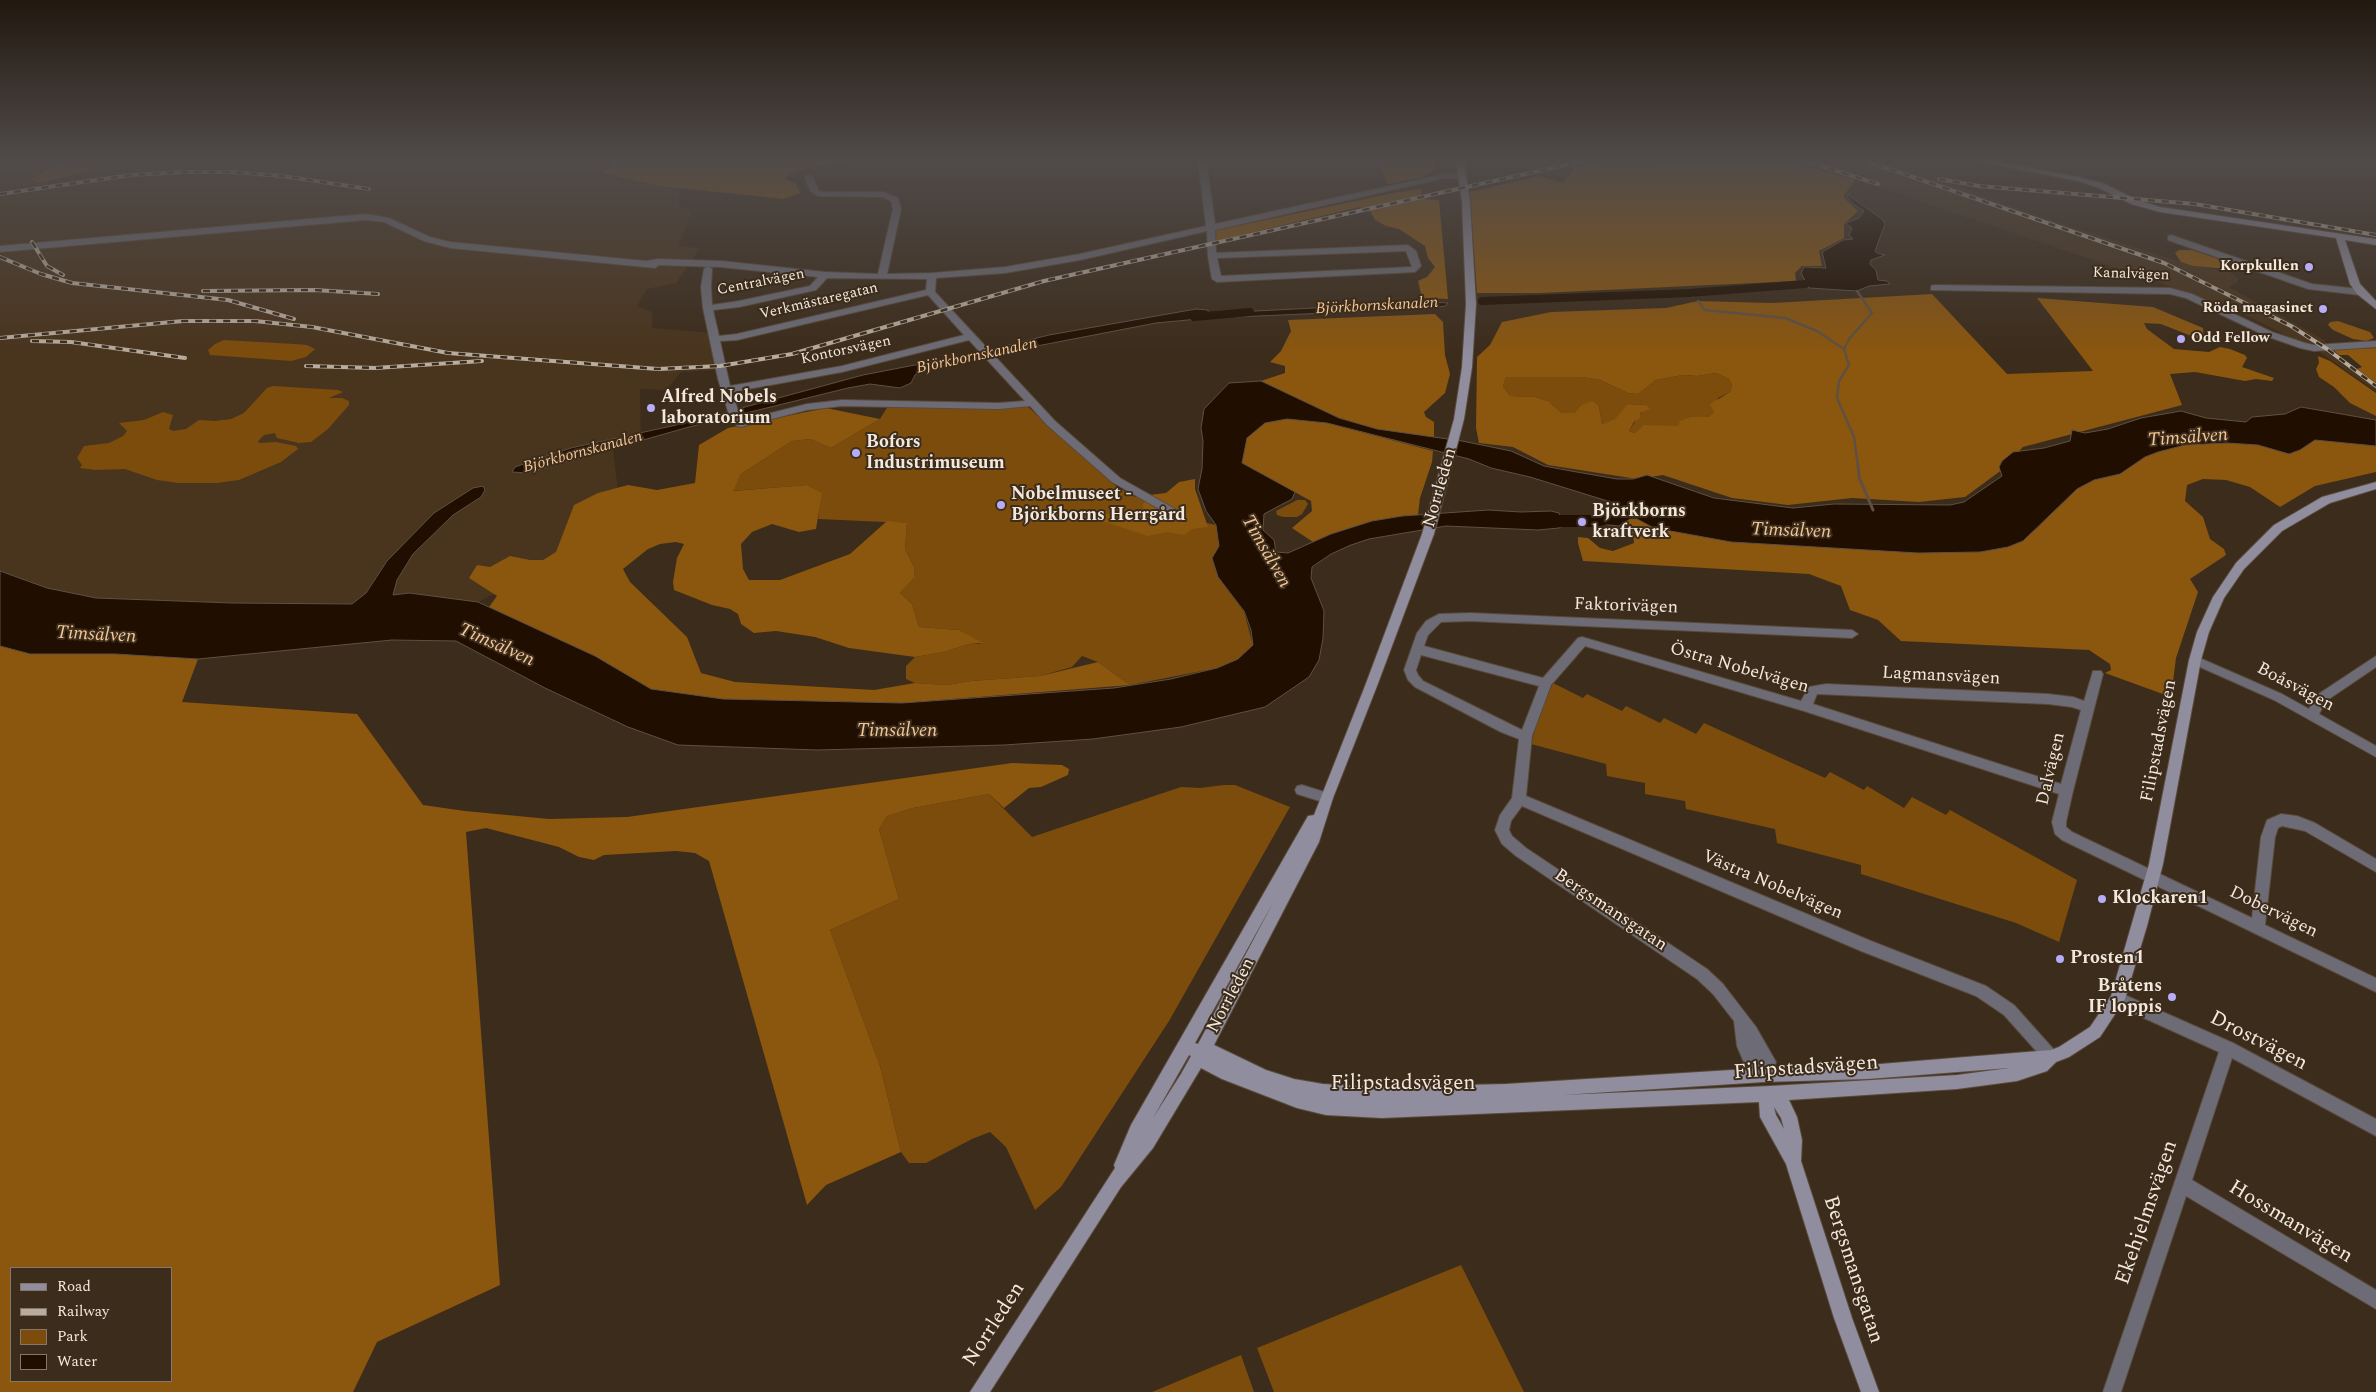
<!DOCTYPE html>
<html>
<head>
<meta charset="utf-8">
<style>
  body { margin:0 }
  #map { position:relative; width:2376px; height:1392px; overflow:hidden; background:#3c2c1b; font-family:Spectral,serif }
  canvas { display:block }
  .legend { position:absolute; left:10px; top:1267px; width:162px; height:115px; box-sizing:border-box; background:#3c2c1b; border:1px solid #857769; margin:0; padding:6px 9px; list-style:none; font-size:15px; color:#f3e8dd }
  .legend li { display:flex; align-items:center; gap:10px; height:25px }
  .legend b { width:25px; border:1px solid #857769 }
</style>
</head>
<body>
<div id="map">
<canvas width="2376" height="1392"></canvas>
<ul class="legend">
<li><b style="height:6px;background:#8f8d9e"></b>Road</li>
<li><b style="height:6px;background:#b8ac9f"></b>Railway</li>
<li><b style="height:14px;background:#7c4c0c"></b>Park</li>
<li><b style="height:14px;background:#200f00"></b>Water</li>
</ul>
</div>
<script>
const g = document.querySelector('canvas').getContext('2d');
g.lineJoin = 'round';
function fill(path, color) {
  g.fillStyle = color;
  g.fill(path, 'evenodd');
}
function toPath(rows) {
  const path = new Path2D();
  for (const r of rows) {
    path.moveTo(r[0], r[1]);
    for (let i = 2; i < r.length; i += 2) path.lineTo(r[i], r[i + 1]);
  }
  return path;
}
function trace(path, color, width, dash) {
  g.strokeStyle = color;
  g.lineWidth = width;
  g.lineCap = dash ? 'butt' : 'round';
  g.setLineDash(dash || []);
  g.stroke(path);
}
function write(font, color, halo, rows, align = 'center') {
  g.font = font + ' Spectral,serif';
  g.lineWidth = 4;
  g.setLineDash([]);
  g.textBaseline = 'middle';
  g.strokeStyle = halo;
  g.fillStyle = color;
  for (const [text, x, y, turn = 0] of rows) {
    g.save();
    g.translate(x, y);
    g.rotate((+turn || 0) * Math.PI / 180);
    g.textAlign = isNaN(turn) ? turn : align;
    if (halo) g.strokeText(text, 0, 0);
    g.fillText(text, 0, 0);
    g.restore();
  }
}
const built = toPath([
  [0,160,680,160,679,206,692,211,678,246,700,248,676,283,647,289,637,306,652,312,652,328,711,333,716,370,681,372,666,390,640,389,641,442,613,450,623,531,478,602,409,593,393,595,397,580,413,554,453,515,481,497,483,486,378,575,366,593,352,604,232,603,96,598,47,588,0,571],
  [1820,160,1868,160,1909,171,1959,179,1960,187,2027,212,2193,266,2228,271,2238,278,2237,283,2229,287,2326,341,2323,343,2301,343,2244,314,2156,281,1821,168,1825,163],
  [2328,348,2376,384,2376,391,2318,351]
]);
const green = toPath([
  [224,340,295,344,307,345,315,349,306,357,291,361,210,355,208,350,215,344],
  [1716,373,1729,379,1732,385,1730,392,1718,398,1714,412,1708,417,1690,417,1678,426,1665,426,1635,433,1629,431,1646,405,1627,404,1616,419,1602,424,1599,406,1581,405,1574,413,1562,413,1548,401,1535,397,1510,396,1503,386,1506,377,1582,377,1600,380,1628,393,1638,394,1656,380,1683,375,1697,376],
  [273,386,338,390,343,392,329,398,342,398,349,401,349,405,328,429,311,442,299,443,277,438,275,433,264,435,258,441,259,443,276,442,296,446,298,449,281,462,239,480,217,483,178,483,157,480,125,469,96,470,80,468,82,465,77,458,84,446,109,443,123,436,127,431,119,423,144,420,163,412,173,415,169,429,173,431,186,429,199,420,215,421,231,419,244,413,267,388],
  [888,406,1027,406,1116,486,1135,497,1138,495,1170,515,1216,525,1219,546,1212,559,1218,577,1244,612,1253,645,1238,659,1217,668,1130,685,1098,662,1082,656,1072,667,1040,676,971,681,947,685,915,683,906,679,906,666,915,657,944,652,969,644,981,644,959,630,919,627,912,604,900,593,915,577,914,567,905,549,907,523,818,519,821,493,807,485,732,491,741,474,792,441,810,439,831,448,880,419],
  [1297,500,1305,500,1308,504,1302,514,1297,517,1283,517,1277,515,1276,511],
  [1553,683,1583,698,1587,694,1622,711,1626,706,1660,723,1664,718,1696,734,1704,723,1825,778,1830,772,1864,790,1867,786,1904,808,1912,797,1946,815,1950,810,2077,880,2059,942,2016,923,1861,874,1861,865,1777,843,1775,829,1686,809,1685,801,1645,794,1645,783,1607,776,1606,764,1531,744,1541,709],
  [1224,785,1235,785,1290,807,1169,1021,1061,1187,1035,1210,1006,1147,990,1132,972,1139,926,1163,909,1163,901,1152,880,1066,830,930,899,899,879,829,887,816,913,808,989,794,1032,837,1181,787,1200,788],
  [1461,1265,1524,1392,1274,1392,1257,1348],
  [1241,1355,1254,1392,1152,1392]
]);
const forest = toPath([
  [67,160,103,160,89,170,39,183,31,179],
  [618,160,849,160,850,161,797,170,784,178,796,184,800,193,784,199,660,186,603,173],
  [1375,160,1434,160,1435,169,1422,177,1388,184,1377,161],
  [1605,160,1793,162,1855,180,1843,197,1858,211,1844,224,1844,238,1819,251,1822,266,1802,266,1795,273,1796,281,1540,293,1477,293,1470,192,1539,176,1563,183,1576,166],
  [1422,189,1421,195,1426,199,1439,200,1448,299,1422,298,1418,281,1427,277,1435,267,1428,258,1425,246,1399,229,1386,226,1375,220,1371,212,1360,207,1215,241,1213,231,1398,192],
  [2179,250,2192,250,2230,263,2227,269,2193,266,2181,262,2175,253],
  [1932,294,2007,374,2093,371,2037,298,2153,307,2203,328,2204,341,2161,324,2144,323,2147,329,2174,349,2209,352,2220,347,2230,349,2245,355,2247,358,2242,367,2274,378,2272,381,2256,379,2245,381,2195,372,2170,374,2182,405,2023,447,1999,472,1965,497,1919,502,1852,498,1788,505,1732,498,1663,475,1637,479,1548,465,1513,447,1479,443,1476,428,1477,357,1490,345,1502,322,1551,312,1666,308,1698,301,1772,303],
  [1716,373,1729,379,1732,385,1730,392,1710,404,1714,412,1708,417,1690,417,1680,421,1678,426,1644,425,1635,433,1629,431,1634,422,1640,418,1640,413,1650,409,1646,405,1627,404,1615,419,1602,424,1599,406,1592,401,1581,405,1574,413,1562,413,1548,401,1535,397,1510,396,1503,386,1506,377,1582,377,1600,380,1628,393,1638,394,1656,380,1683,375,1697,376],
  [1435,314,1443,322,1445,355,1450,374,1445,393,1424,412,1426,417,1434,422,1434,438,1377,429,1339,418,1261,381,1285,373,1285,366,1270,362,1281,351,1291,331,1288,320],
  [2338,321,2370,332,2374,338,2366,341,2353,339,2333,330,2328,325,2330,322],
  [2376,348,2376,383,2357,369,2362,367,2348,355,2339,355,2332,349],
  [2318,356,2330,361,2376,393,2376,416,2350,403,2334,387,2319,377,2316,369,2319,363],
  [826,408,880,419,831,448,810,439,792,441,741,474,733,491,807,485,822,493,816,529,799,532,772,524,752,532,741,544,743,569,749,580,780,580,850,554,887,521,907,523,905,549,914,567,915,577,900,593,912,604,919,627,959,630,983,643,969,644,944,652,915,657,849,648,815,637,776,631,754,633,741,624,738,614,730,609,712,605,674,590,673,582,677,558,684,544,676,542,660,544,648,549,623,569,630,582,687,637,701,673,735,682,874,690,915,683,947,685,971,681,1040,676,1098,662,1130,685,902,703,723,699,651,689,595,656,489,607,497,596,469,578,477,565,490,567,510,556,530,560,543,560,556,552,574,505,598,493,628,485,657,490,695,483,699,445,728,428],
  [1287,419,1327,423,1433,451,1432,462,1420,498,1418,515,1402,516,1372,521,1331,534,1313,542,1292,528,1312,511,1311,501,1242,463,1247,438,1265,423],
  [2315,440,2376,446,2376,472,2315,486,2280,507,2250,487,2226,480,2203,479,2187,485,2185,501,2203,517,2210,539,2224,549,2226,555,2190,579,2198,592,2176,658,2171,697,2105,673,2111,670,2110,664,2089,650,1901,641,1878,620,1850,610,1841,586,1809,574,1583,561,1578,543,1578,537,1588,538,1600,548,1613,551,1634,543,1633,534,1619,526,1630,519,1637,519,1654,528,1731,542,1918,553,1980,552,2008,547,2035,530,2077,489,2094,480,2120,474,2145,457,2158,452,2185,445,2227,443,2258,445,2289,454,2300,450],
  [1195,479,1195,489,1208,527,1192,529,1184,535,1167,532,1148,536,1096,519,1098,513,1125,516,1143,511,1143,504,1149,495,1166,493,1179,482],
  [0,646,30,654,115,654,198,659,182,702,357,714,423,805,465,811,549,819,627,817,1012,763,1062,765,1069,769,1068,775,1041,787,1029,788,1004,808,989,794,913,808,887,816,879,829,899,899,830,930,880,1066,901,1152,826,1185,807,1205,709,861,695,853,676,851,604,855,594,860,579,857,559,847,486,828,466,832,500,1285,377,1342,353,1392,0,1392],
  [11,1268,171,1268,171,1381,11,1381]
]);
const water = toPath([
  [1848,195,1882,219,1885,224,1875,251,1877,253,1885,255,1871,260,1870,264,1876,270,1878,280,1887,281,1890,284,1869,286,1857,291,1809,288,1801,273,1804,267,1826,268,1822,252,1843,240,1853,239,1849,235,1852,228,1846,223,1859,218,1864,211,1852,203,1847,197,1848,195],
  [1430,302,1448,303,1445,306,1417,309,1236,317,1236,312,1430,302],
  [1196,309,1208,310,1209,318,1156,323,980,357,923,370,915,375,911,383,900,388,870,384,848,388,689,427,527,473,512,472,515,467,571,448,690,422,863,375,977,353,1049,335,1196,309],
  [1261,381,1339,418,1377,429,1462,441,1511,451,1544,466,1571,471,1617,479,1633,479,1647,475,1714,498,1793,508,1834,504,1950,505,1964,502,2002,476,1999,467,2002,461,2013,452,2044,448,2070,441,2072,430,2085,433,2108,429,2141,418,2181,411,2206,418,2246,422,2252,417,2285,414,2301,407,2376,420,2376,446,2315,440,2300,450,2289,454,2258,445,2227,443,2185,445,2158,452,2145,457,2120,474,2094,480,2077,489,2023,541,2008,547,1980,552,1918,553,1731,542,1654,528,1637,519,1630,519,1619,526,1599,524,1598,518,1608,516,1607,513,1619,511,1614,503,1530,477,1491,468,1469,459,1327,423,1287,419,1265,423,1247,438,1242,463,1295,492,1292,499,1264,514,1263,530,1274,540,1276,552,1288,553,1331,534,1372,521,1402,516,1488,510,1521,512,1551,511,1559,513,1564,525,1559,528,1538,530,1446,526,1369,539,1351,545,1331,554,1312,567,1311,578,1324,611,1323,638,1319,660,1309,677,1265,707,1181,727,1093,739,1004,745,817,750,678,745,628,727,545,688,456,641,392,640,198,659,115,654,30,654,0,646,0,571,47,588,96,598,232,603,352,604,366,593,387,561,434,513,473,488,483,486,485,490,481,497,453,515,413,554,397,580,393,595,409,593,478,602,595,656,651,689,723,699,902,703,1114,688,1171,679,1217,668,1238,659,1253,645,1251,630,1244,611,1218,577,1212,558,1219,546,1216,525,1206,511,1198,489,1202,469,1203,441,1201,428,1204,409,1229,383,1261,381]
]);
const streamFar1 = toPath([
  [1857,291,1872,313,1849,339,1844,349,1849,365,1839,381,1837,398,1854,437,1858,466],
  [1689,293,1693,296],
  [1698,301,1705,310,1785,318,1817,331,1844,349]
]);
const stream = toPath([
  [1858,465,1859,477,1873,510]
]);
const canal = toPath([
  [1482,301,1689,293,1805,284],
  [1194,317,1250,312]
]);
const river = toPath([
  [1622,510,1628,511,1630,515,1628,519,1596,527,1538,527,1532,525,1530,521,1532,517,1538,515,1596,515,1622,510]
]);
const street = toPath([
  [1198,160,1206,160,1215,224,1445,174,1462,174,1466,176,1462,178,1445,178,1215,230,1216,253,1408,245,1416,251,1421,266,1415,272,1217,282,1212,279,1208,256,1207,231,1080,260,1005,273,936,278,935,292,1055,421,1120,478,1177,510,1178,513,1173,517,1112,482,1047,425,1030,406,999,409,842,406,807,410,741,427,737,426,730,418,718,379,703,308,701,287,704,269,708,266,712,269,711,287,712,305,739,301,810,286,818,277,721,267,659,265,655,268,450,248,424,241,384,222,366,220,0,252,0,246,366,214,389,218,430,237,450,242,646,261,658,259,721,261,825,272,878,274,893,209,891,201,882,197,818,196,810,191,805,177,809,175,813,177,818,190,822,192,883,192,898,198,901,209,887,274,932,273,1005,267,1080,254,1206,226,1198,160],
  [1406,251,1412,267,1221,276,1217,258,1406,251],
  [827,278,927,279,926,290,737,334,719,336,713,310,739,307,816,290,827,278],
  [928,295,964,335,842,366,730,386,720,341,737,340,928,295],
  [969,340,1025,401,999,403,842,400,807,404,743,420,740,417,732,392,842,372,969,340],
  [2171,235,2312,284,2360,289,2365,292,2360,295,2308,289,2168,240,2168,236,2171,235],
  [1934,285,2170,288,2192,294,2272,332,2305,343,2314,345,2376,341,2376,347,2314,351,2300,348,2266,336,2186,298,2170,294,1931,290,1931,286,1934,285],
  [1470,613,1852,630,1858,634,1852,638,1470,621,1441,622,1428,635,1424,646,1543,678,1578,638,1582,637,1801,701,1809,687,1826,684,2048,694,2073,697,2084,701,2093,671,2101,671,2103,674,2073,791,2066,822,2066,827,2072,832,2252,918,2261,837,2267,820,2281,814,2297,816,2315,823,2376,859,2376,872,2305,831,2282,826,2278,828,2275,837,2265,925,2376,978,2376,992,2062,840,2055,834,2052,822,2059,794,1804,711,1585,646,1551,685,1532,736,1526,796,1871,941,1986,986,2014,1005,2056,1052,2059,1057,2056,1062,2051,1064,2046,1062,2004,1015,1976,996,1861,951,1522,806,1511,821,1509,830,1512,836,1526,848,1707,969,1723,984,1756,1027,1776,1062,1770,1080,1764,1082,1758,1080,1748,1070,1745,1065,1737,1046,1734,1021,1713,994,1697,979,1516,856,1502,844,1495,830,1500,815,1512,798,1519,739,1501,732,1415,687,1408,680,1404,670,1417,633,1426,621,1439,614,1470,613],
  [1421,655,1539,686,1522,730,1423,681,1418,675,1416,670,1421,655],
  [1817,694,2048,704,2072,707,2081,710,2061,784,1813,704,1817,694],
  [2195,656,2282,694,2309,709,2317,695,2376,656,2376,667,2326,701,2319,714,2376,746,2376,757,2274,700,2191,663,2189,660,2195,656],
  [1302,785,1331,794,1333,798,1331,802,1326,803,1297,794,1295,790,1297,786,1302,785],
  [2118,992,2233,1043,2376,1119,2376,1136,2232,1058,2192,1180,2376,1290,2376,1309,2186,1196,2121,1392,2103,1392,2219,1052,2113,1004,2111,999,2113,994,2118,992]
]);
const secondary = toPath([
  [1456,160,1464,160,1470,202,1476,304,1472,367,1464,419,1434,534,1377,686,1333,798,1319,842,1214,1045,1266,1070,1294,1079,1323,1084,1378,1087,1506,1084,1764,1068,1868,1065,2051,1050,2059,1047,2090,1027,2111,996,2149,864,2189,660,2197,632,2213,597,2236,563,2274,525,2322,497,2376,482,2376,489,2330,503,2282,531,2244,569,2224,598,2209,632,2201,660,2163,864,2147,926,2125,999,2100,1037,2069,1057,2056,1062,2047,1071,2017,1081,1957,1089,1789,1100,1797,1117,1802,1140,1801,1161,1852,1318,1879,1392,1861,1392,1834,1318,1786,1164,1760,1117,1759,1102,1382,1118,1326,1115,1297,1108,1222,1079,1201,1068,1153,1148,1121,1187,990,1392,970,1392,1115,1168,1114,1165,1131,1125,1308,816,1314,815,1365,686,1422,534,1454,419,1462,367,1466,304,1462,202,1456,160],
  [1274,901,1198,1044,1195,1043,1274,901],
  [1189,1055,1191,1056,1181,1074,1153,1118,1189,1055],
  [2009,1068,1957,1075,1770,1086,1562,1095,1764,1082,1868,1079,2009,1068],
  [1774,1107,1781,1118,1784,1129,1776,1115,1774,1107],
  [1971,160,1989,160,2079,177,2105,184,2137,200,2160,207,2376,239,2376,245,2345,240,2360,284,2376,301,2376,309,2357,294,2350,284,2336,238,2160,212,2131,204,2099,188,2078,181,1971,160]
]);
const rail = toPath([
  [1802,160,1878,184],
  [1863,160,2164,263,2291,326,2327,349,2376,386],
  [1939,179,1979,186,2195,204,2376,235],
  [0,194,131,175,183,172,231,172,282,176,369,189],
  [32,242,47,266,63,275],
  [0,257,41,274,72,283,228,300,294,319],
  [203,291,315,290,378,294],
  [0,338,183,321,255,321,312,327,448,353,658,369,720,366,792,354,1044,281,1588,160],
  [32,341,71,342,185,358],
  [306,366,375,368,482,361]
]);
const markers = [
  [2309,267,5,"#b6acf8"],
  [2323,309,5,"#b6acf8"],
  [2181,339,5,"#b6acf8"],
  [651,408,5,"#b6acf8"],
  [856,453,5,"#b6acf8"],
  [1001,505,5,"#b6acf8"],
  [1582,522,5,"#b6acf8"],
  [2102,899,5,"#b6acf8"],
  [2060,959,5,"#b6acf8"],
  [2172,997,5,"#b6acf8"]
];
const farPoinames = [
  ["Korpkullen",2299,267],
  ["Röda magasinet",2313,309],
  ["Odd Fellow",2191,339,"left"]
];
const farStreetnames = [
  ["Kanalvägen",2131,275,2],
  ["Centralvägen",761,283,-11],
  ["Verkmästaregatan",819,302,-13],
  ["Kontorsvägen",846,351,-12]
];
const farWaternames = [
  ["Björkbornskanalen",1377,307,-3],
  ["Björkbornskanalen",977,357,-12],
  ["Björkbornskanalen",583,453,-15]
];
const poiNames = [
  ["Alfred Nobels",661,398],
  ["laboratorium",661,419],
  ["Bofors",866,443],
  ["Industrimuseum",866,464],
  ["Nobelmuseet -",1011,495],
  ["Björkborns Herrgård",1011,516],
  ["Björkborns",1592,512],
  ["kraftverk",1592,533],
  ["Klockaren1",2112,899],
  ["Prosten1",2070,959],
  ["Bråtens",2162,987,"right"],
  ["IF loppis",2162,1008,"right"]
];
const streetNames = [
  ["Norrleden",1441,488,-74],
  ["Faktorivägen",1626,607,2],
  ["Östra Nobelvägen",1739,669,16],
  ["Lagmansvägen",1941,677,3],
  ["Boåsvägen",2295,688,28],
  ["Filipstadsvägen",2160,741,-79],
  ["Dalvägen",2052,769,-77],
  ["Västra Nobelvägen",1772,886,23],
  ["Bergsmansgatan",1610,911,34],
  ["Dobervägen",2273,913,26],
  ["Norrleden",1232,996,-62]
];
const waterNames = [
  ["Timsälven",2188,439,-4],
  ["Timsälven",1791,532,2],
  ["Timsälven",1265,552,60],
  ["Timsälven",96,636,3],
  ["Timsälven",496,646,24],
  ["Timsälven",897,732]
];
const nearStreetnames = [
  ["Drostvägen",2258,1042,27],
  ["Filipstadsvägen",1806,1069,-4],
  ["Filipstadsvägen",1403,1085],
  ["Ekehjelmsvägen",2148,1213,-71],
  ["Hossmanvägen",2290,1223,31],
  ["Bergsmansgatan",1852,1270,72],
  ["Norrleden",995,1325,-57]
];
fill(built, '#49341d');
fill(green, '#7c4c0c');
fill(forest, '#8b560e');
fill(water, '#200f00');
trace(water, '#5f5042', 1);
trace(streamFar1, '#5f5042', 2.5);
trace(stream, '#5f5042', 3);
trace(canal, '#200f00', 8);
fill(river, '#200f00');
trace(street, '#594a3a', 2);
trace(secondary, '#594a3a', 2);
fill(street, '#6d6c76');
fill(secondary, '#8f8d9e');
trace(rail, '#b8ac9f', 4);
trace(rail, '#3c2c1b', 2.5, [7]);
const sky = g.createLinearGradient(0, 0, 0, 355);
sky.addColorStop(0, '#21180f');
sky.addColorStop(0.45, '#504b4a');
sky.addColorStop(1, '#504b4a00');
g.fillStyle = sky;
g.fillRect(0, 0, 2376, 355);
for (const [x, y, r, color] of markers) {
  const dot = new Path2D();
  dot.arc(x, y, r, 0, 2 * Math.PI);
  g.fillStyle = color;
  g.fill(dot);
  trace(dot, '#3c2c1b', 2);
}
write('bold 15px', '#f3e8dd', '#3c2c1b', farPoinames, 'right');
write('15px', '#f3e8dd', '#3c2c1b', farStreetnames);
write('italic 16px', '#f4c697', '#3c2c1b', farWaternames);
write('bold 18px', '#f3e8dd', '#3c2c1b', poiNames, 'left');
write('18px', '#f3e8dd', '#3c2c1b', streetNames);
write('italic 19px', '#f4c697', '#3c2c1b', waterNames);
write('21px', '#f3e8dd', '#3c2c1b', nearStreetnames);
</script>
</body>
</html>
